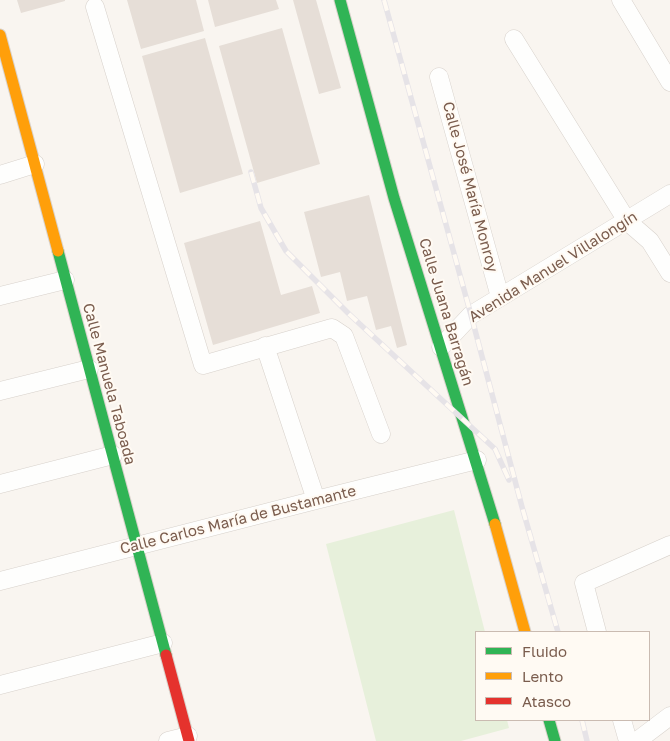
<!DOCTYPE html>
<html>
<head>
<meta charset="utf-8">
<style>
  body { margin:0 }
  #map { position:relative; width:670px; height:741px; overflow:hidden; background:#f9f5f0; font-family:"Golos Text",sans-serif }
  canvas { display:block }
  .legend { position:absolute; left:475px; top:631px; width:175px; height:90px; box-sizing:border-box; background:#fffaf3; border:1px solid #cabbb1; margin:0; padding:6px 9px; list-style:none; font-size:15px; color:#7a5c4d }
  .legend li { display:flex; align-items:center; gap:10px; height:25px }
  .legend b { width:25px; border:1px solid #cabbb1 }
</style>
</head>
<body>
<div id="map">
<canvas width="670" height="741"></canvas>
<ul class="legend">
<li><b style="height:6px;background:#30b455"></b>Fluido</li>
<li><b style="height:6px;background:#ff9f0a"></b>Lento</li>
<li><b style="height:6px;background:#e5322d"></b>Atasco</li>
</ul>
</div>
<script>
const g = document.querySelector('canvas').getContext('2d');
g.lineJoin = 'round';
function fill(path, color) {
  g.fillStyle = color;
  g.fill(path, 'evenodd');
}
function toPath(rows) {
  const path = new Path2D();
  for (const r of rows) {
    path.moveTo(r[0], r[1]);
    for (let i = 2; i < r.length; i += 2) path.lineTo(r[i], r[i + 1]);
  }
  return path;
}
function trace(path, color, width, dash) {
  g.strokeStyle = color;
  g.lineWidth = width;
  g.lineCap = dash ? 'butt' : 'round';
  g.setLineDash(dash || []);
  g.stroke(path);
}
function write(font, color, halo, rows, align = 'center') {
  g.font = font + ' "Golos Text",sans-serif';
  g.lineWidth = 4;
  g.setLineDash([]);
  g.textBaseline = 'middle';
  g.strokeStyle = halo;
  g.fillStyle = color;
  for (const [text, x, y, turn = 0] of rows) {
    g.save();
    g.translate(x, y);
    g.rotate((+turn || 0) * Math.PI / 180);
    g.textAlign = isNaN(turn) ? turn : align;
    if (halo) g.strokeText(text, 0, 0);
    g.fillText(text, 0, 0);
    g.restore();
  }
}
const green = toPath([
  [454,510,485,632,476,632,476,720,507,720,509,728,461,741,376,741,326,544]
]);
const building = toPath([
  [17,0,65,0,65,1,21,13],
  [127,0,196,0,204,31,141,49],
  [208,0,276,0,279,9,215,27],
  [293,0,316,0,341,88,319,94],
  [282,28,320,164,257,183,219,46],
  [205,38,243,174,180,193,142,56],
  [369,195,407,345,397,348,391,326,376,330,367,296,347,301,340,272,321,277,304,212],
  [260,221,281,295,312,286,320,313,213,345,184,243]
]);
const street = toPath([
  [621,0,670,82],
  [95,7,203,365,332,328,344,336,381,434],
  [514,39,627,221,650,241,670,273],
  [439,77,500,297],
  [0,175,35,164],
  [0,296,65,280],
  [265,346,316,500],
  [441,347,471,315,670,194],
  [0,391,89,369],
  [0,484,113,455],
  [0,581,316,500,477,460],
  [597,632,584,583,670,545],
  [0,685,163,643],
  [622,720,628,741],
  [168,741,188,736],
  [637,741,670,716]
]);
const fast = toPath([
  [340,0,394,198,495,524],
  [58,251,166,655],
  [549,720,555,741]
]);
const slow = toPath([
  [0,35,58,251],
  [495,524,525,632]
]);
const jam = toPath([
  [166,655,189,741]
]);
const rail = toPath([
  [384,0,471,315,522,507,558,632],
  [251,172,261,208,286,251,349,314,495,449,509,480],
  [582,720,587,741]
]);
const streetNames = [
  ["Calle José María Monroy",470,187,75],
  ["Avenida Manuel Villalongín",553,267,-32],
  ["Calle Juana Barragán",446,312,73],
  ["Calle Manuela Taboada",109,384,75],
  ["Calle Carlos María de Bustamante",238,520,-14]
];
fill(green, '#e7f0db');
fill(building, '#e6ded7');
trace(street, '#d7d1cb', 19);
trace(fast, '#d9d2cb', 13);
trace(slow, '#d9d2cb', 13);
trace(jam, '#d9d2cb', 13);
trace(street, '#fefefd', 18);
trace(fast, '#30b455', 11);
trace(slow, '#ff9f0a', 11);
trace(jam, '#e5322d', 11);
trace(rail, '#e6e3e7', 5.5);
trace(rail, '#fffaf3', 4, [11]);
write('15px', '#7a5c4d', '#fffaf3', streetNames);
</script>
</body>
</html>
